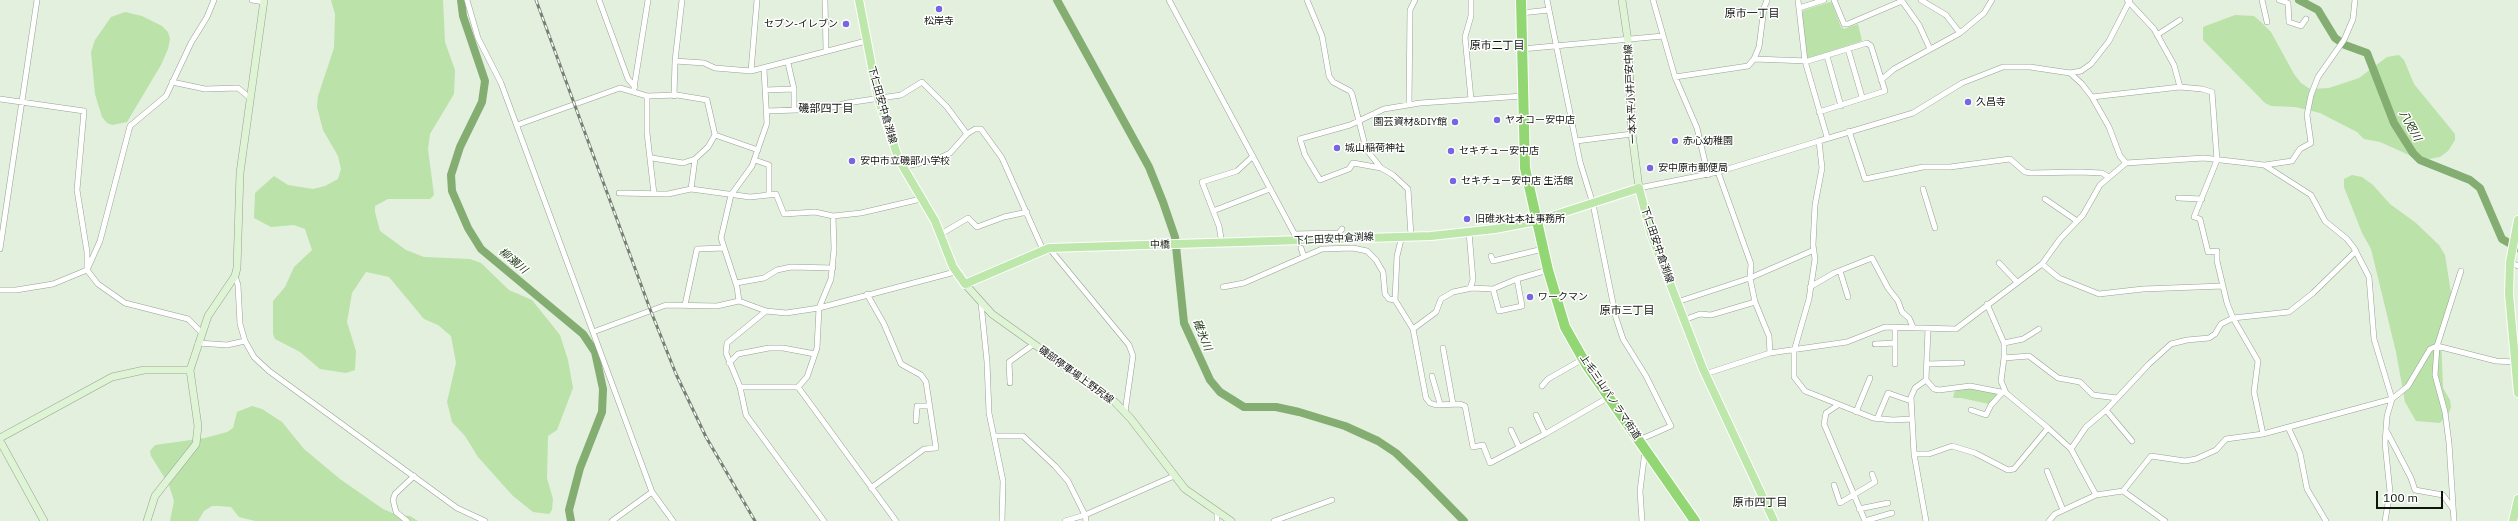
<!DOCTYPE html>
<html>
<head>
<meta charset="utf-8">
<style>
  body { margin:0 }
  #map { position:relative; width:2518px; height:521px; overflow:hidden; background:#e3f0de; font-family:"IBM Plex Sans",sans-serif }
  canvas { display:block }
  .scale { position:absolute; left:2376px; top:491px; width:67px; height:18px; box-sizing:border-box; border:2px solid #10140e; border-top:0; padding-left:5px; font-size:12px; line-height:14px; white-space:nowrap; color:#10140e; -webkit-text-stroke:3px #fff; paint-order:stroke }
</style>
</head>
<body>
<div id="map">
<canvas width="2518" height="521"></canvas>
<div class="scale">100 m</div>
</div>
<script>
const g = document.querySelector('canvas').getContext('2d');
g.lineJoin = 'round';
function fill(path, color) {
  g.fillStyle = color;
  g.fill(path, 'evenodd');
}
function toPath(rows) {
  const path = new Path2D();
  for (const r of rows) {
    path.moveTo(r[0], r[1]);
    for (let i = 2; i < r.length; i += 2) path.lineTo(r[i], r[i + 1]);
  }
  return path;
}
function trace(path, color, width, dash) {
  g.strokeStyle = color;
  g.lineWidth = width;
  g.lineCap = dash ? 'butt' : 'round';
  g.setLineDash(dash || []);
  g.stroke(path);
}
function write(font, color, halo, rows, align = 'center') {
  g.font = font + ' "IBM Plex Sans","Noto Sans JP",sans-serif';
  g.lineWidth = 3;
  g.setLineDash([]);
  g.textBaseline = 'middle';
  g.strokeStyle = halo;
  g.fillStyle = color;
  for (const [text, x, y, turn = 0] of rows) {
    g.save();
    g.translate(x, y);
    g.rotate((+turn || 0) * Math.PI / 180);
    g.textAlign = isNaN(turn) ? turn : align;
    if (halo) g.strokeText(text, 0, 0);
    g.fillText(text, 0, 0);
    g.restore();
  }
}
const green = toPath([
  [331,0,443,0,445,42,455,70,454,94,430,134,428,149,434,195,430,199,388,199,375,206,375,212,380,231,406,250,424,257,470,259,481,263,509,290,532,300,560,335,568,360,573,388,557,430,548,436,547,478,553,499,552,510,549,514,533,512,513,496,478,457,465,436,452,422,447,402,456,363,451,336,438,325,424,319,389,277,366,272,352,293,347,322,356,351,355,370,346,373,320,369,300,352,275,339,273,334,273,301,285,287,294,267,312,250,305,229,294,225,271,227,254,218,255,193,274,176,288,185,313,189,325,186,338,179,341,169,338,156,323,130,317,107,318,96,334,48,335,14],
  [1830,2,1832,3,1841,27,1844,29,1858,24,1862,41,1809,58,1806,57,1802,13,1804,10],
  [125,12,142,16,162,26,168,32,170,39,168,49,161,65,127,122,112,125,107,123,102,117,95,94,91,52,95,40,111,17],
  [2235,15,2254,16,2262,23,2271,32,2294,74,2301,83,2310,89,2329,88,2359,78,2387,57,2399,55,2404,60,2414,84,2455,134,2455,140,2448,151,2440,157,2429,159,2416,158,2380,142,2364,139,2357,132,2320,113,2295,107,2271,106,2265,103,2203,40,2203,27],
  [2352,175,2362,177,2373,185,2390,204,2416,223,2439,245,2445,255,2453,305,2441,336,2443,388,2450,400,2451,407,2449,413,2440,423,2416,421,2405,402,2396,352,2371,249,2362,233,2344,187,2344,179],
  [1970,388,2000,394,1989,404,1961,398,1953,398,1955,390],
  [252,406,262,409,282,422,304,449,340,479,383,509,397,515,410,516,418,521,255,521,239,517,231,507,219,506,212,506,204,511,198,521,170,521,174,501,169,485,151,456,150,451,155,445,205,438,227,432,233,428,237,412]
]);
const river = toPath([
  [461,0,463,16,485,81,482,102,460,147,451,175,452,191,468,228,481,249,583,334,595,352,603,389,602,412,580,468,569,510,571,521],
  [1057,0,1149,167,1163,202,1175,237,1184,323,1210,380,1220,392,1244,407,1276,407,1299,412,1345,426,1378,441,1396,453,1419,475,1464,521],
  [2299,0,2318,10,2335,38,2345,45,2367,53,2394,123,2413,153,2420,160,2470,180,2480,188,2502,239,2518,248]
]);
const street = toPath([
  [252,0,264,2],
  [467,0,478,38,501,83,652,492,673,521],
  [599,0,628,79,635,87],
  [825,0,826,50],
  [1169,0,1295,235],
  [1307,0,1322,36,1329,76,1333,82,1350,91,1352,94,1366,149,1381,168,1393,175,1408,189,1411,236],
  [1471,0,1471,16,1465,37,1471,99],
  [1547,0,1580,162,1593,204,1616,318,1623,339,1646,376,1671,426,1639,440],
  [1653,0,1675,77,1697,128,1708,175],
  [1798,0,1805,61,1827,137],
  [1834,0,1844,24,1848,24,1902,1,1919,25,1930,49],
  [1921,0,1946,15,1960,33],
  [2127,0,2154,29,2174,65,2180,87],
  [2262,0,2267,22],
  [2279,0,2288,3,2289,22,2301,26,2306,19],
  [1799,8,1824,0],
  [1521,13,1549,10],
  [2157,35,2180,20],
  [1522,49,1663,36],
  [1848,49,1862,97],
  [1827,56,1841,106],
  [1754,59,1808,61,1867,43,1871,46,1885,91,1819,112],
  [675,61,704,63,715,68,751,71,866,41],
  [788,63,794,89,794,110],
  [751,71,757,0],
  [2070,73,2082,84,2092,97,2109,127,2120,156,2126,163,2204,158,2264,165,2311,195,2325,221,2347,239,2354,248,2369,277,2374,339,2392,399,2387,416,2385,443,2390,492,2385,521],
  [1675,77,1748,66,1754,59,1759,47,1764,8,1767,0],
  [1881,80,1894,69,1960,33,1984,13,1992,0],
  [172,82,205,89,238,88,250,98],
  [634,88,648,0],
  [765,90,794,89],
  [647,96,647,133,654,194],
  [674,96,675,61,682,0],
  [2092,97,2180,87,2202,89,2212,92,2217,160,2194,217,2200,219,2208,252,2217,251,2217,261,2227,303,2233,318,2258,361,2254,392,2263,434],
  [0,99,84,111,77,190,87,252,87,270,98,284,125,303,188,319,201,332],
  [1409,105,1410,10,1415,0],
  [767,111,825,109,847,103,901,95,922,82,947,107,967,134],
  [517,125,620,88,647,96,677,95,707,100,715,135,708,147,695,159,691,189],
  [1849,131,1865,179,1923,167,1950,167,2010,159,2025,172,2031,173,2080,172,2102,173,2109,177],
  [715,135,758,150],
  [1576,141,1632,134],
  [652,158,683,163,695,159],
  [755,160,769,165,769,195,776,194,784,214,815,212,833,216],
  [2265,165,2292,161,2300,149,2311,143,2307,115,2311,95,2318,77,2344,40,2353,19,2355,0],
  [902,167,938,159,950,153,967,134,975,129,981,129,1002,158,1043,250],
  [1381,168,1353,163,1349,169,1320,180,1305,155,1300,139,1350,125,1384,109,1420,103,1523,96],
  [1718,172,1751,264,1750,278,1755,302,1769,336,1770,353],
  [1639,188,1718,172,1819,141],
  [1923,189,1935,228],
  [619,193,668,194,691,189,750,197,769,195],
  [2178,198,2202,199],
  [2045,199,2077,221],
  [1213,211,1270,189],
  [1469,232,1473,280,1470,288],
  [941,234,968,218,977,227,1004,217,1027,212],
  [1294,234,1339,233,1342,229],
  [1222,244,1219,226,1202,182,1237,171,1253,156],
  [1049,248,1129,345,1133,356,1125,412],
  [1301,248,1304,257],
  [0,249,37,0],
  [1491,256,1493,261,1543,249],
  [2510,262,2518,266],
  [1999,263,2017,282],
  [2042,264,2059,278,2099,294,2143,289,2223,286],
  [1840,271,1848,297],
  [235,276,238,285,240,324,245,341,254,357,269,371,457,508,485,521],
  [736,283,764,278,777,270,791,267,833,268],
  [1223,287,1244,283,1322,249,1353,248,1367,251,1376,260,1383,272,1385,294,1389,299,1395,300,1397,256,1402,236],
  [1810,287,1834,273,1872,258,1888,288,1898,301,1902,312,1909,318,1913,327],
  [1493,289,1499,311,1522,306,1517,279],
  [0,290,16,290,53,284,87,270,100,241,130,126,166,96,191,43,207,17,214,0],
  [867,294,884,324,901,364,921,375,926,382,936,448,924,449,871,488],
  [1395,300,1413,329,1436,312,1441,299,1453,292,1472,288,1493,289,1517,279,1548,270],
  [739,301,737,287,721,238,731,195,752,166,767,123,764,70],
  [1677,302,1750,278,1814,250],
  [981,303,987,362,989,413,1003,481,1002,521],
  [1987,304,2004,343,2004,358,2029,356,2058,378,2080,382,2093,395,2117,398],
  [685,305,697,249,724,248],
  [766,311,727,343,726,353,740,387,746,415,824,521],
  [1684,320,1700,314,1711,315,1755,302],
  [1413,329,1426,398,1430,403,1436,405,1460,404,1465,406,1473,447,1483,445,1490,463,1545,434,1609,397],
  [593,332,666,305,717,306,739,301,766,311,786,313,819,308,955,272],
  [198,343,227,345,245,341],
  [2004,343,2023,339,2039,329],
  [1875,344,1895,343],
  [1443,348,1453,404],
  [2004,358,2001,381,2006,393,2048,428],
  [729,363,738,354,769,348,783,348,815,354],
  [1895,364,1895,327],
  [1927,364,1962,363],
  [1705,374,1770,353,1847,342,1885,327,1956,329,2042,264,2060,239,2083,215,2100,185,2126,163],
  [1432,376,1440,404],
  [1926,380,1934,389,1939,390,1970,386,2006,393],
  [1010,383,1009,362,1034,344],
  [1542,386,1548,379,1583,359],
  [740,387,798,387,807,377,817,348,819,308,831,279,834,249,833,216,861,213,921,199],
  [798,387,896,521],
  [1838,405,1826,413,1824,424,1865,521,1892,513],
  [1971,410,1986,415,1991,405,2003,392],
  [2106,410,2132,441],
  [1856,412,1870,378],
  [1536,415,1545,434],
  [1877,419,1888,393,1911,401],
  [1912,419,1893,420,1873,418,1805,391,1794,377,1794,351,1809,299,1815,259,1813,245,1815,205,1822,168,1819,141,1913,113,1962,83,2003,67,2030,67,2070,73,2081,71,2091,64,2109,41,2130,0],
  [916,421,917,406,929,406],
  [2288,427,2300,453,2307,489,2326,521],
  [1511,430,1519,447],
  [2387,432,2411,478,2415,490,2443,495,2453,509],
  [995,436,1023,436,1055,466,1068,481,1085,515,1065,521],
  [2071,449,2086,427,2106,410,2149,364,2171,344,2187,340,2209,338,2215,334,2221,324,2233,318,2289,312,2313,293,2356,251],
  [1914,454,1929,454,1952,446,1975,453,2008,470,2014,469,2048,428,2071,449,2096,495],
  [2047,471,2063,510],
  [1834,485,1840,503,1875,482,1872,474],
  [2123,491,2165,521],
  [1859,509,1888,503],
  [407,521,396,512,393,500,395,494,414,476],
  [612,521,652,492],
  [1086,521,1085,515,1174,476],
  [1217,521,1217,512],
  [1274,521,1332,500],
  [1642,521,1640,491,1645,451],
  [1926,521,1914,454,1911,397,1915,388,1926,380,1928,328],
  [2049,521,2055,514,2096,495,2123,491,2151,456,2185,461,2196,459,2216,450,2226,439,2263,434,2392,399,2408,386,2430,349,2437,346,2496,361,2515,362],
  [2454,521,2449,443,2445,412,2435,375,2437,346,2461,271]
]);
const secondary = toPath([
  [1622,0,1628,41,1632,134,1639,188],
  [965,284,992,314,1115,402,1131,419,1185,489,1231,521],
  [0,438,112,377,144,370,190,370],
  [0,441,44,521],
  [147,521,155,496,196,444,198,426,190,370,208,316,235,276,237,268,240,173,264,0]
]);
const primary = toPath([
  [859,0,878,98,899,160,935,221,953,267,965,284,1049,248,1431,236,1495,229,1537,221,1639,188,1651,234,1703,369,1774,521],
  [2518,220,2510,262,2509,294,2518,393],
  [2513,521,2518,499]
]);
const highway = toPath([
  [1521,0,1525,168,1548,270,1565,327,1587,366,1695,521]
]);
const rail = toPath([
  [536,0,650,309,676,374,706,437,755,521]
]);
const markers = [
  [939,9,4,"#7865e0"],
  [846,24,4,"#7865e0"],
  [1968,102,4,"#7865e0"],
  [1497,120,4,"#7865e0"],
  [1455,122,4,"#7865e0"],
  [1675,141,4,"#7865e0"],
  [1337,148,4,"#7865e0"],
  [1451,151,4,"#7865e0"],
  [852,161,4,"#7865e0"],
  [1650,168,4,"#7865e0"],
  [1453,181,4,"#7865e0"],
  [1467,219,4,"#7865e0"],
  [1530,297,4,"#7865e0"]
];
const poiNames = [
  ["松岸寺",939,21,"center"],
  ["セブン-イレブン",838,24,"right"],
  ["久昌寺",1976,102],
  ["ヤオコー安中店",1505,120],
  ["園芸資材&DIY館",1447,122,"right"],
  ["赤心幼稚園",1683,141],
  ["城山稲荷神社",1345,148],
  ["セキチュー安中店",1459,151],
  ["安中市立磯部小学校",860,161],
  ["安中原市郵便局",1658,168],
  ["セキチュー安中店 生活館",1461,181],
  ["旧碓氷社本社事務所",1475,219],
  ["ワークマン",1538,297]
];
const streetNames = [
  ["一本木平小井戸安中線",1631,94,-93],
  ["下仁田安中倉渕線",882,105,74],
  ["下仁田安中倉渕線",1334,239,-3],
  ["中橋",1160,245,-1],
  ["下仁田安中倉渕線",1657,245,71],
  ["磯部停車場上野尻線",1076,375,36],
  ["上毛三山パノラマ街道",1610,397,56]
];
const neighbourhoodNames = [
  ["原市一丁目",1752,14],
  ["原市二丁目",1497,46],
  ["磯部四丁目",826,109],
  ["原市三丁目",1627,311],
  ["原市四丁目",1760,503]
];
const waterNames = [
  ["八咫川",2410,126,61],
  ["柳瀬川",513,261,40],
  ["碓氷川",1202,335,68]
];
fill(green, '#bae2a9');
trace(river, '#84ad72', 8);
trace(street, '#96a292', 6);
trace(secondary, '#96a292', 8);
trace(primary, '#fff', 10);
trace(highway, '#fff', 12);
trace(street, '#fff', 5);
trace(secondary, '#dff3d5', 7);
trace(primary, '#bee7ac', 8);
trace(highway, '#93d774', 10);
trace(rail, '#778074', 3);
trace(rail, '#fff', 1.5, [4.5]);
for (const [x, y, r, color] of markers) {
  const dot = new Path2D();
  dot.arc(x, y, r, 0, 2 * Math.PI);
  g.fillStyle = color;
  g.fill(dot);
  trace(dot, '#fff', 1.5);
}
write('10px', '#10140e', '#fff', poiNames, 'left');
write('10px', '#10140e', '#fff', streetNames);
write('11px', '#10140e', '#fff', neighbourhoodNames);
write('italic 11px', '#19340a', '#fff', waterNames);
</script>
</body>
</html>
